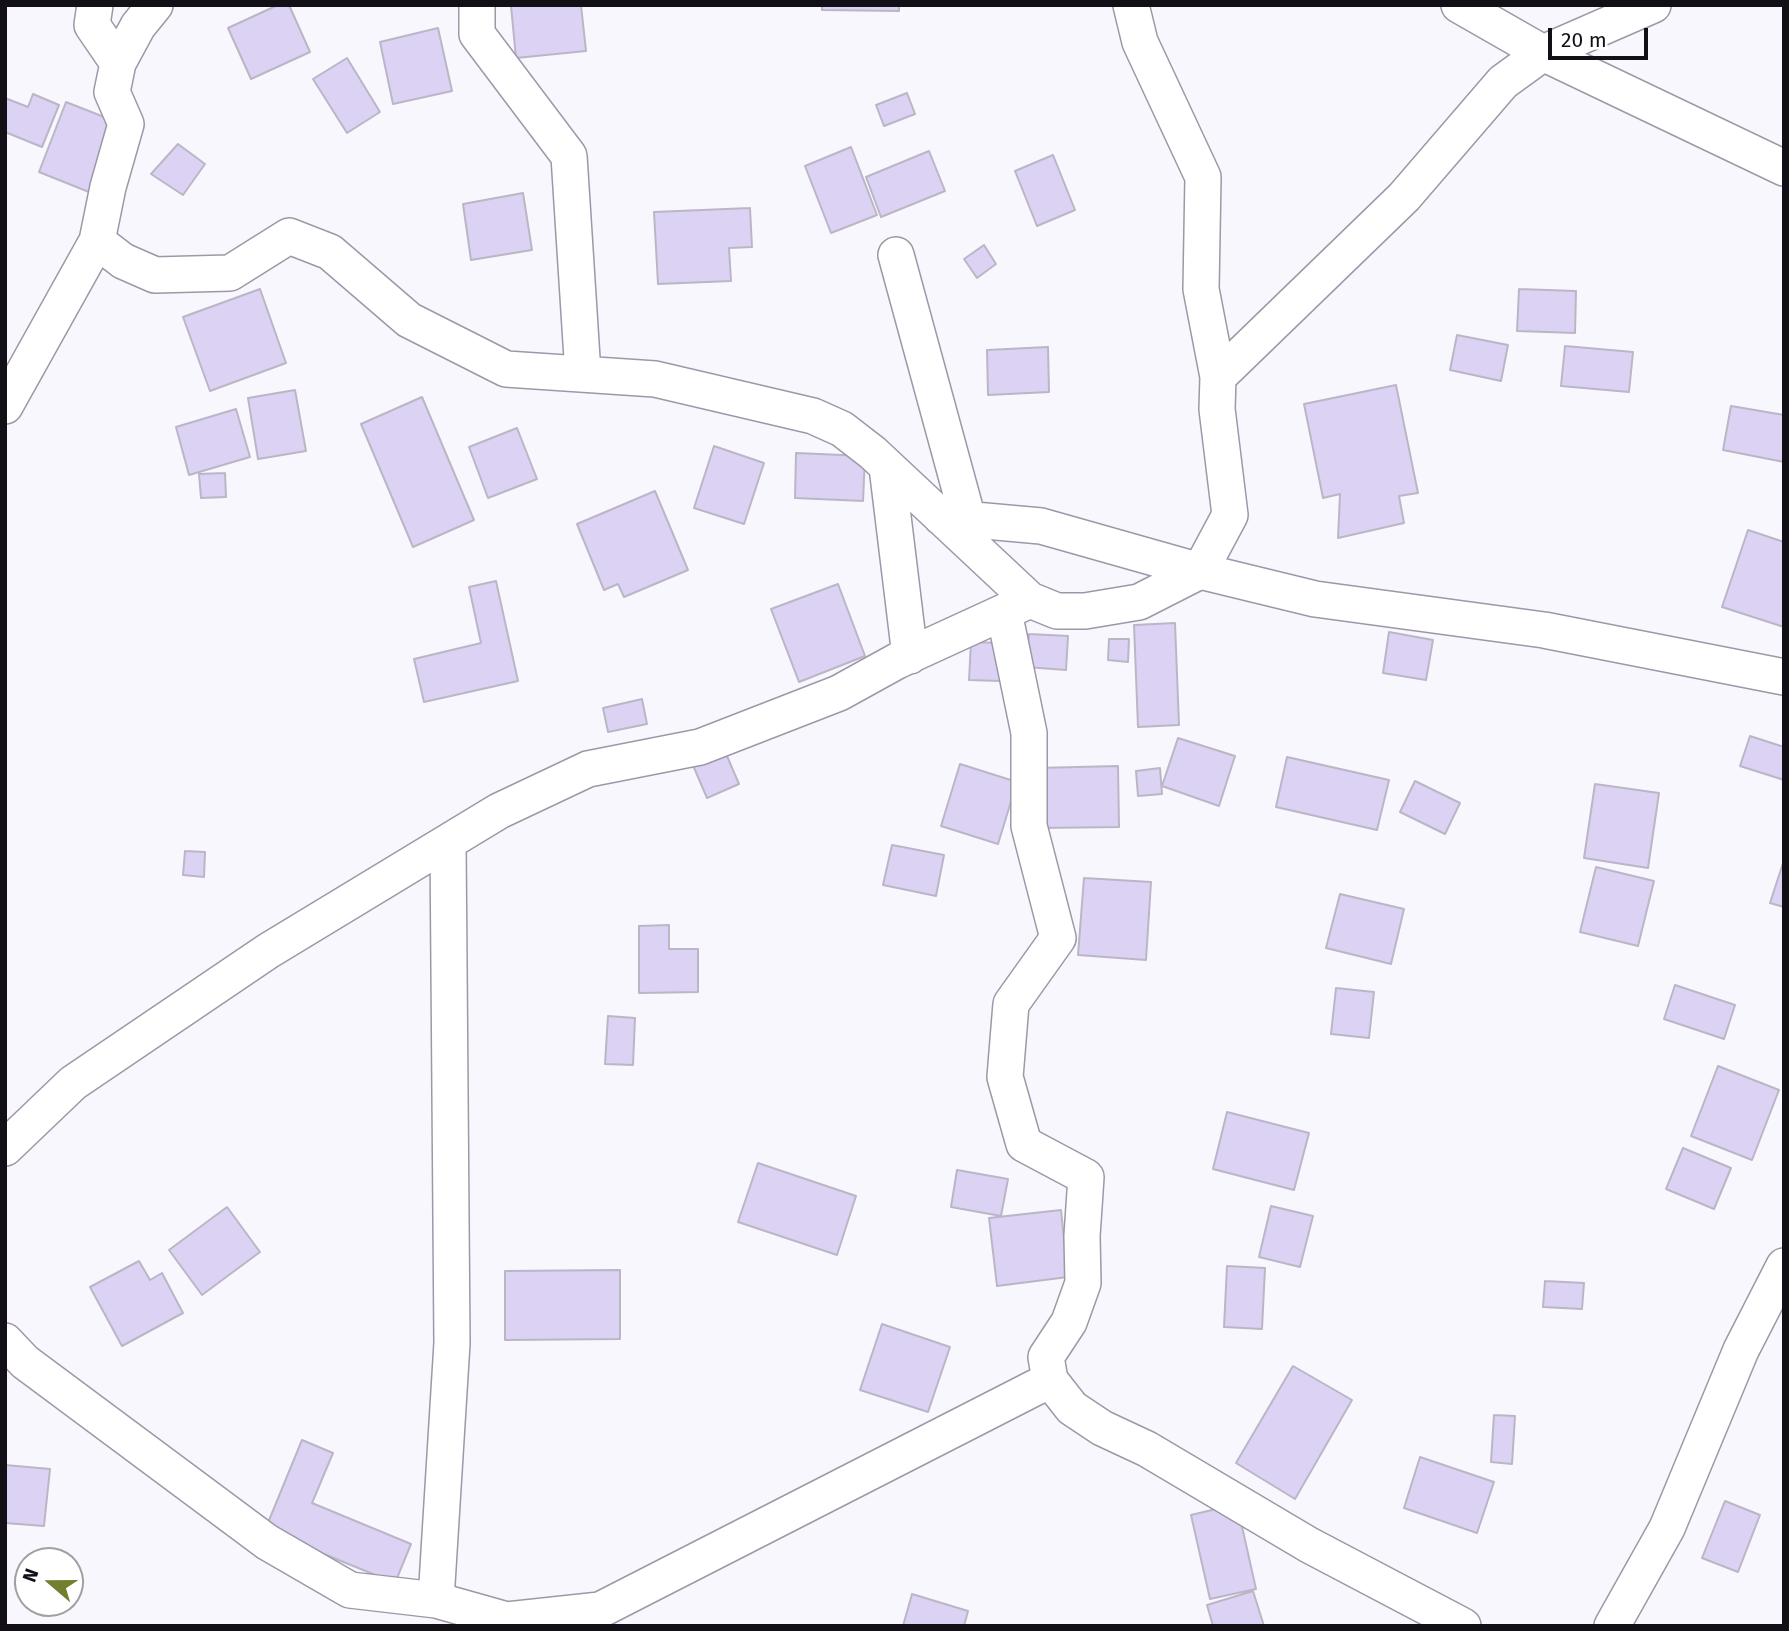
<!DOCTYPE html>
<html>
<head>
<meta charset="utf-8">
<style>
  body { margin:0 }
  #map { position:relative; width:1789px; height:1631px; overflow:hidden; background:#f8f7fd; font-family:"Fira Sans",sans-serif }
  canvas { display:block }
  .frame { position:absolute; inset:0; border:7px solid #121016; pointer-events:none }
  .north { position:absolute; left:14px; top:1547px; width:70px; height:70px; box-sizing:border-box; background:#fff; border:2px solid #a09fa2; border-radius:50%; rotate:290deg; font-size:19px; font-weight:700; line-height:28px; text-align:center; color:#121016 }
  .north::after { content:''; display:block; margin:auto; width:24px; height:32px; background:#70802f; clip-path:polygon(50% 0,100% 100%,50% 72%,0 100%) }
  .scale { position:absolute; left:1548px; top:28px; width:100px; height:32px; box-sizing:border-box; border:4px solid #121016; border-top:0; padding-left:9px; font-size:21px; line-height:24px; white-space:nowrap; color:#121016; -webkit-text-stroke:5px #fff; paint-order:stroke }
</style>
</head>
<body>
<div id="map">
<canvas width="1789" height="1631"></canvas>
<div class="frame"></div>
<div class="north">N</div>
<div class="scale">20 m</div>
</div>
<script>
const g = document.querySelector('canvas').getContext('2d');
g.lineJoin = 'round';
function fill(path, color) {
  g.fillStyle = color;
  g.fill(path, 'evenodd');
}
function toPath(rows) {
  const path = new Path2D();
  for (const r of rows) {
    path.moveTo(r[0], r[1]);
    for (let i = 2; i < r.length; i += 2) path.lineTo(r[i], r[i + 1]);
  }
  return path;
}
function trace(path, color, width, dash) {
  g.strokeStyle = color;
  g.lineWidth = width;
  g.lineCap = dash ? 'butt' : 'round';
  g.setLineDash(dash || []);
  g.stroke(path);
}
const building = toPath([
  [278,5,289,5,310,52,251,79,228,28,278,5],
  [581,5,586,51,516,58,511,6,581,5],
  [822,5,899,5,899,11,822,10,822,5],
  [438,28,452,91,393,104,380,42,438,28],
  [347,58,380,112,347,133,313,79,347,58],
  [907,93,915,114,884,126,876,105,907,93],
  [33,94,59,105,42,147,5,132,5,98,28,107,33,94],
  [66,102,122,124,94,194,39,172,66,102],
  [178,144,205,164,183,195,151,174,178,144],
  [851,147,877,215,831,233,805,166,851,147],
  [929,151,945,191,881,217,866,177,929,151],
  [1053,155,1075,210,1037,226,1015,171,1053,155],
  [523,193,532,250,471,260,463,204,523,193],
  [750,208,752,247,729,248,731,281,658,284,654,212,750,208],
  [984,245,996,264,977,278,964,259,984,245],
  [260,289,286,363,210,391,183,317,260,289],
  [1519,289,1576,291,1575,333,1517,331,1519,289],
  [1457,335,1508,345,1501,381,1450,370,1457,335],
  [1565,346,1633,352,1629,392,1561,386,1565,346],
  [1048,347,1049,392,988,395,987,350,1048,347],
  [1396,385,1418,493,1399,496,1404,523,1338,538,1340,494,1323,498,1304,404,1396,385],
  [295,390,306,451,258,459,248,398,295,390],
  [422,397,474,520,413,547,361,424,422,397],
  [1731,406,1784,415,1784,462,1723,450,1731,406],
  [236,409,250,457,189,475,176,427,236,409],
  [517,428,537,479,488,498,469,447,517,428],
  [714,446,764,463,744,524,694,508,714,446],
  [796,453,865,456,863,501,795,498,796,453],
  [225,473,226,497,201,498,199,474,225,473],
  [655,491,688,570,624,597,618,584,604,590,577,524,655,491],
  [1748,530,1784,542,1784,627,1722,607,1748,530],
  [496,581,518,681,424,702,414,659,481,643,469,587,496,581],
  [838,584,865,656,799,682,771,609,838,584],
  [1175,623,1179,725,1138,727,1134,625,1175,623],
  [1389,632,1433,640,1426,680,1383,673,1389,632],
  [1029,634,1068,636,1066,670,1026,667,1029,634],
  [1109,639,1129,639,1128,662,1108,660,1109,639],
  [971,642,1001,643,1000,681,969,680,971,642],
  [642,699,647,724,608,732,603,708,642,699],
  [1750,736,1784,747,1784,780,1740,766,1750,736],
  [1178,738,1235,756,1219,806,1162,786,1178,738],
  [724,749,739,784,707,798,692,763,724,749],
  [1287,757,1389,780,1377,830,1276,807,1287,757],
  [960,764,1017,782,998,844,941,826,960,764],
  [1118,766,1119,827,1038,828,1037,768,1118,766],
  [1160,768,1162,794,1138,796,1136,771,1160,768],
  [1415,781,1460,803,1445,834,1400,812,1415,781],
  [1595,784,1659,793,1648,868,1584,858,1595,784],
  [892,845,944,855,936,896,883,885,892,845],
  [185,851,205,852,204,877,183,875,185,851],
  [1784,860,1784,907,1770,903,1784,860],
  [1596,867,1654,881,1638,946,1580,932,1596,867],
  [1084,878,1151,882,1146,960,1078,955,1084,878],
  [1340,894,1404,909,1391,964,1326,948,1340,894],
  [669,925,669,949,698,949,698,992,639,993,639,926,669,925],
  [1675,985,1735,1005,1724,1039,1664,1019,1675,985],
  [1336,988,1374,992,1369,1038,1331,1034,1336,988],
  [608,1016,635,1018,633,1065,605,1064,608,1016],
  [1718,1066,1779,1090,1752,1160,1691,1136,1718,1066],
  [1227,1112,1309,1133,1294,1190,1213,1169,1227,1112],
  [1683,1148,1731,1168,1714,1209,1666,1189,1683,1148],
  [758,1163,856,1196,837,1255,738,1222,758,1163],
  [957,1170,1008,1179,1001,1216,951,1207,957,1170],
  [1271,1206,1313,1216,1300,1267,1259,1257,1271,1206],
  [227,1207,260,1252,202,1295,169,1250,227,1207],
  [1061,1210,1068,1277,997,1286,989,1218,1061,1210],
  [139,1261,150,1280,162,1273,183,1313,122,1346,90,1287,139,1261],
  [1227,1266,1265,1268,1262,1329,1224,1327,1227,1266],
  [620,1270,620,1339,505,1340,505,1271,620,1270],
  [1545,1281,1584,1283,1582,1309,1543,1307,1545,1281],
  [882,1324,950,1347,928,1412,860,1390,882,1324],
  [1293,1366,1352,1400,1295,1499,1236,1463,1293,1366],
  [1494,1415,1515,1416,1512,1464,1491,1462,1494,1415],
  [302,1440,333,1453,312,1503,411,1544,395,1583,265,1530,302,1440],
  [1420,1457,1494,1482,1477,1533,1404,1508,1420,1457],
  [5,1465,50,1469,44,1526,5,1523,5,1465],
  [1725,1501,1760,1515,1738,1572,1702,1558,1725,1501],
  [1237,1504,1256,1589,1210,1599,1191,1515,1237,1504],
  [1253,1591,1264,1626,1213,1626,1207,1605,1253,1591],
  [912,1594,968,1611,964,1626,903,1626,912,1594]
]);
const minor = toPath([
  [95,5,92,25,118,63],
  [477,5,477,34,569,156,583,374],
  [1459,5,1543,53,1784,168],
  [97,241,123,261,155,275,230,273,289,236,330,252,409,320,506,369,655,379,813,416,842,429,873,453,1030,600],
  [896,255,968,519],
  [1218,377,1404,197,1503,82,1543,53,1653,5],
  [5,406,97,241,108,187,126,124,112,92,118,63,138,26,155,5],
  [887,467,910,656],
  [941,517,1041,526,1200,571,1230,515,1217,409,1218,377,1201,289,1203,177,1140,42,1131,5],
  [1004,612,1029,733,1029,826,1058,938,1011,1004,1005,1077,1024,1144,1086,1177,1082,1236,1083,1283,1069,1322,1046,1357,1050,1380,1072,1408,1102,1428,1147,1449,1309,1545,1463,1626],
  [5,1148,73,1083,268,951,499,811,588,769,700,747,839,693,897,661,1030,600,1057,611,1085,611,1139,602,1200,571,1315,599,1544,630,1784,677],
  [5,1341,25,1362,267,1542,350,1590,436,1600,507,1620,600,1610,1050,1380],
  [436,1600,452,1343,448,842],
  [1612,1626,1667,1528,1741,1350,1784,1266]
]);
fill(building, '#dcd2f4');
trace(building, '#bbb6c6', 2);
trace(minor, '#9d98a7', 38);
trace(minor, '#fff', 35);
</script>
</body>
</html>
